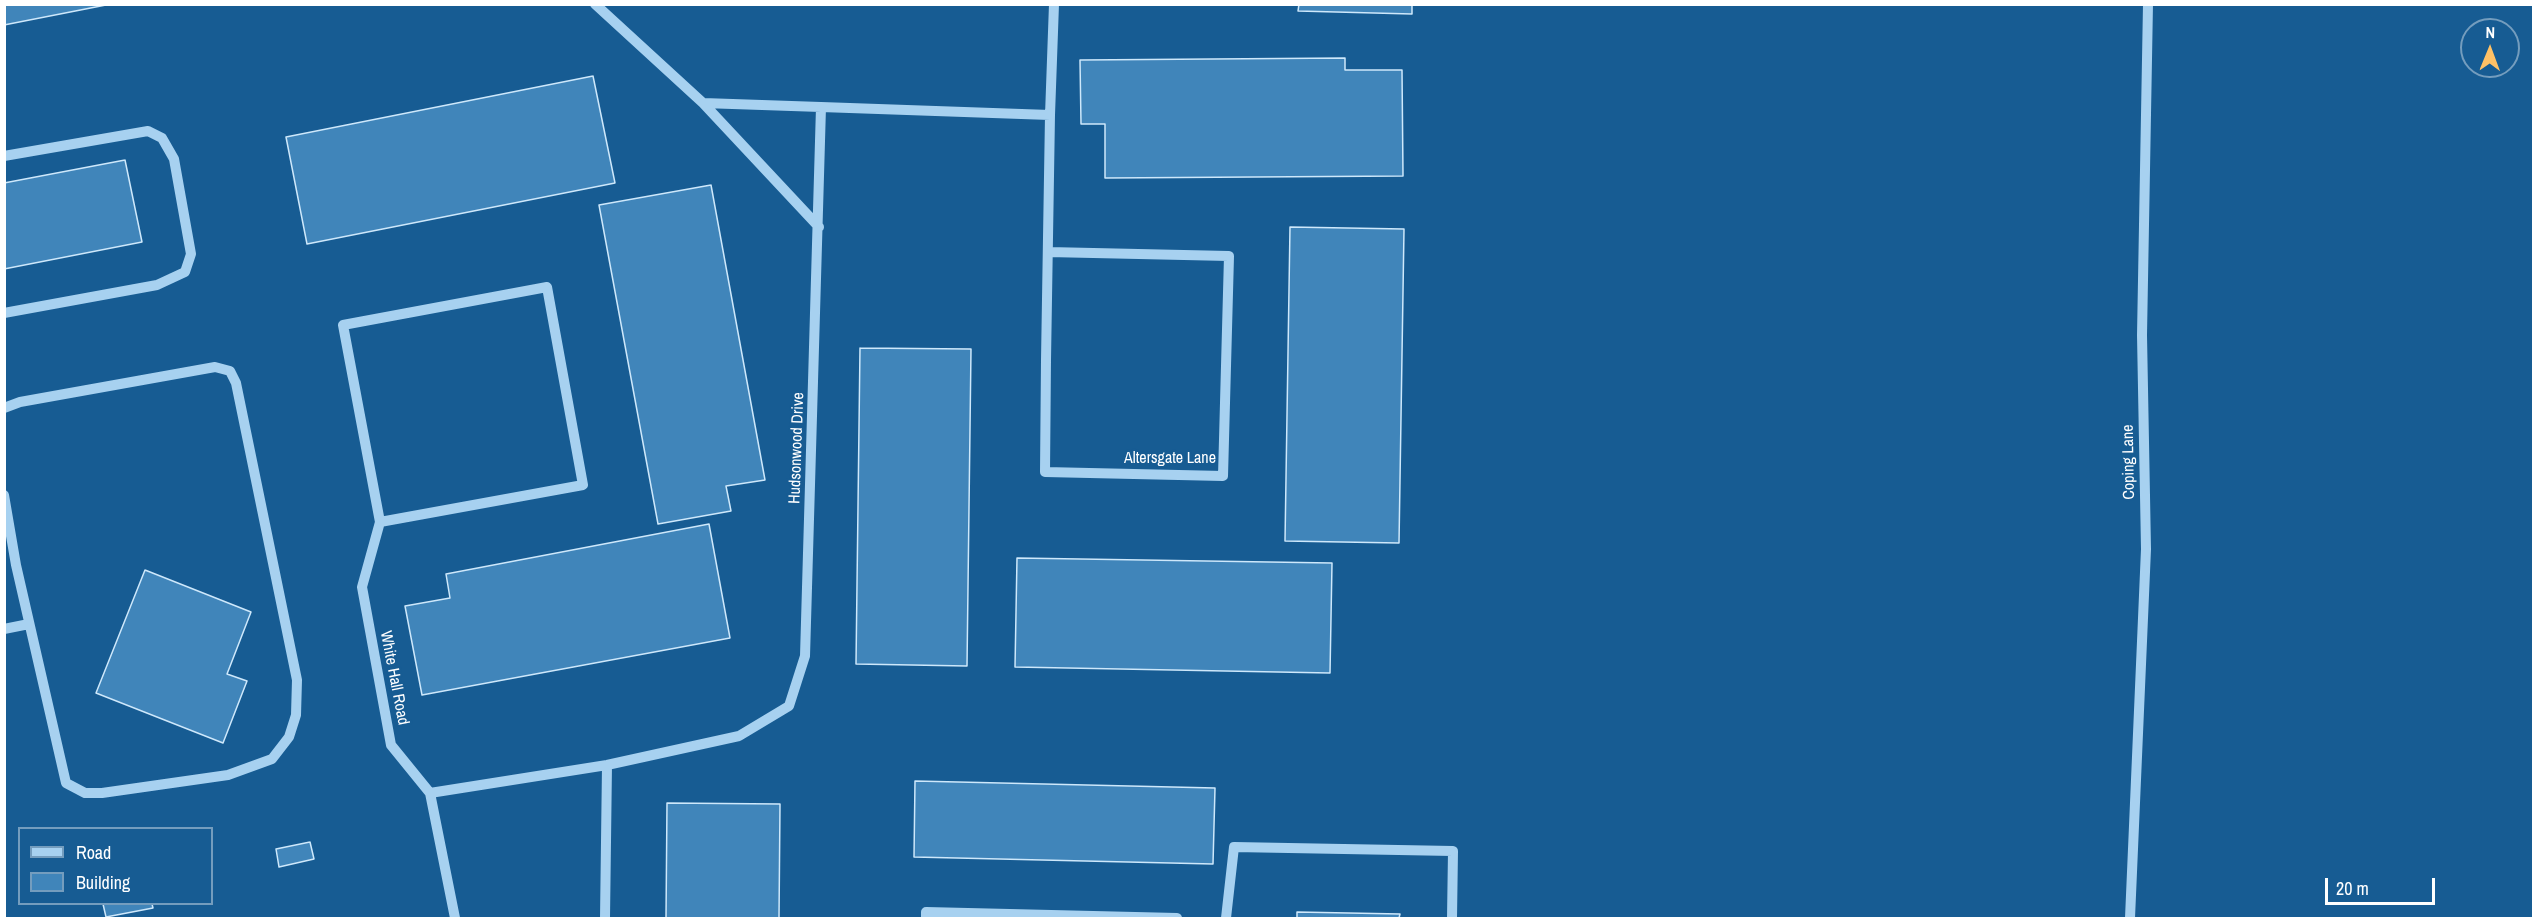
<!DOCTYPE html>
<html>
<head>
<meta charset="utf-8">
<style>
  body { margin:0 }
  #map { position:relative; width:2538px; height:923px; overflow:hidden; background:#175c93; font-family:"Archivo Narrow",sans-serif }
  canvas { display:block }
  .frame { position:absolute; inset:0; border:6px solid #fff; pointer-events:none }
  .legend { position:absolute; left:18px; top:827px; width:195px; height:78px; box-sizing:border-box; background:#175c93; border:2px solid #749dbe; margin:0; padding:8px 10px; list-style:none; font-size:18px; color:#fff }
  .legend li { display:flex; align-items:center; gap:12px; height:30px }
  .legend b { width:30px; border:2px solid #749dbe }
  .north { position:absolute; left:2460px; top:18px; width:60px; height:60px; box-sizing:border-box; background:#175c93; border:2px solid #749dbe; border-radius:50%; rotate:1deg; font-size:16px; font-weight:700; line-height:24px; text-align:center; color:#fff }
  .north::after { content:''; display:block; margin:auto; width:21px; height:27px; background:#ffc166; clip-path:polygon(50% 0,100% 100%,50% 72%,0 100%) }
  .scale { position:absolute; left:2325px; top:878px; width:110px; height:27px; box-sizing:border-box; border:3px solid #fff; border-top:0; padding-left:8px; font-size:18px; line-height:21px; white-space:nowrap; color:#fff; -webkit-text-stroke:4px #175c93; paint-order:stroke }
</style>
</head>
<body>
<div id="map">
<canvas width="2538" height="923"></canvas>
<div class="frame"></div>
<ul class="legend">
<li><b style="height:8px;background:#a7d1f0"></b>Road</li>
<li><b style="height:16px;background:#4085ba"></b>Building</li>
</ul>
<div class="north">N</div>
<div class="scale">20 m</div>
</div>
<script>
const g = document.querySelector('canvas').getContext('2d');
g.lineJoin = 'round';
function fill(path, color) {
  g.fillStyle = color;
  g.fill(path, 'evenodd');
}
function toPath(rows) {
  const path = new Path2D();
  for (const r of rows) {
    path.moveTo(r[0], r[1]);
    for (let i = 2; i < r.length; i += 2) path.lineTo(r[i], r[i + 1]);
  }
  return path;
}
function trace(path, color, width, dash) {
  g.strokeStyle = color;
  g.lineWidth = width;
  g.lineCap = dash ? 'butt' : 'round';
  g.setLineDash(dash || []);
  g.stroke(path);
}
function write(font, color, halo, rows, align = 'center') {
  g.font = font + ' "Archivo Narrow",sans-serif';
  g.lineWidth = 4.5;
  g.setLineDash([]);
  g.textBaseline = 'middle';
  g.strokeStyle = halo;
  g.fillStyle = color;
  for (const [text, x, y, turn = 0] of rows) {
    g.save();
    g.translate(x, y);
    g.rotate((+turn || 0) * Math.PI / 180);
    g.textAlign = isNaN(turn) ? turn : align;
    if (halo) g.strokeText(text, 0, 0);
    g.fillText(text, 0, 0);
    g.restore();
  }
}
const building = toPath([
  [4,4,111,4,4,25,4,4],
  [1299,4,1412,4,1412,14,1298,11,1299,4],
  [1345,58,1345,70,1402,70,1403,176,1105,178,1105,124,1081,124,1080,60,1345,58],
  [593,76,615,183,307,244,286,137,593,76],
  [125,160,142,242,4,269,4,183,125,160],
  [711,185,765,480,726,486,731,511,658,524,599,205,711,185],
  [1290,227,1404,229,1399,543,1285,541,1290,227],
  [860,348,971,349,967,666,856,664,860,348],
  [709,524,730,638,422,695,405,606,450,598,446,574,709,524],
  [1017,558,1332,563,1330,673,1015,667,1017,558],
  [145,570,251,612,227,674,247,681,223,743,96,693,145,570],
  [915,781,1215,788,1213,864,914,857,915,781],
  [667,803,780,804,779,918,666,918,667,803],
  [310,842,314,859,279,867,276,849,310,842],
  [103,904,152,904,153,908,106,917,103,904],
  [1297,912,1400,914,1399,918,1297,918,1297,912]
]);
const minor = toPath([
  [703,103,819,227],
  [821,107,1050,115],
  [4,156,148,131,162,138,174,159,191,254,185,272,157,285,4,313],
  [1048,252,1229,256,1223,476,1045,472,1046,360,1050,115,1054,4],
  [4,408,20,402,215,367,230,371,236,383,297,680,296,715,289,737,272,759,228,775,102,793,85,793,66,783,16,565,4,495],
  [380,522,583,485,547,287,343,325,380,522,362,587,391,745,430,793,607,765,739,736,789,706,805,656,821,107,703,103,595,4],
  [4,629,29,624],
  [430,793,455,918],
  [605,918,607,765],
  [926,918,926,912,1177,918],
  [1226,918,1234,847,1453,851,1452,918],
  [2130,918,2146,549,2142,335,2148,4]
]);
const streetNames = [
  ["Hudsonwood Drive",797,448,-88],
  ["Altersgate Lane",1170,459],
  ["Coping Lane",2129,462,-91],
  ["White Hall Road",394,678,79]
];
fill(building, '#4085ba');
trace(building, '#cee8fb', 1.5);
trace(minor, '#a7d1f0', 10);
write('16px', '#fff', '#175c93', streetNames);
</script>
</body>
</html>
